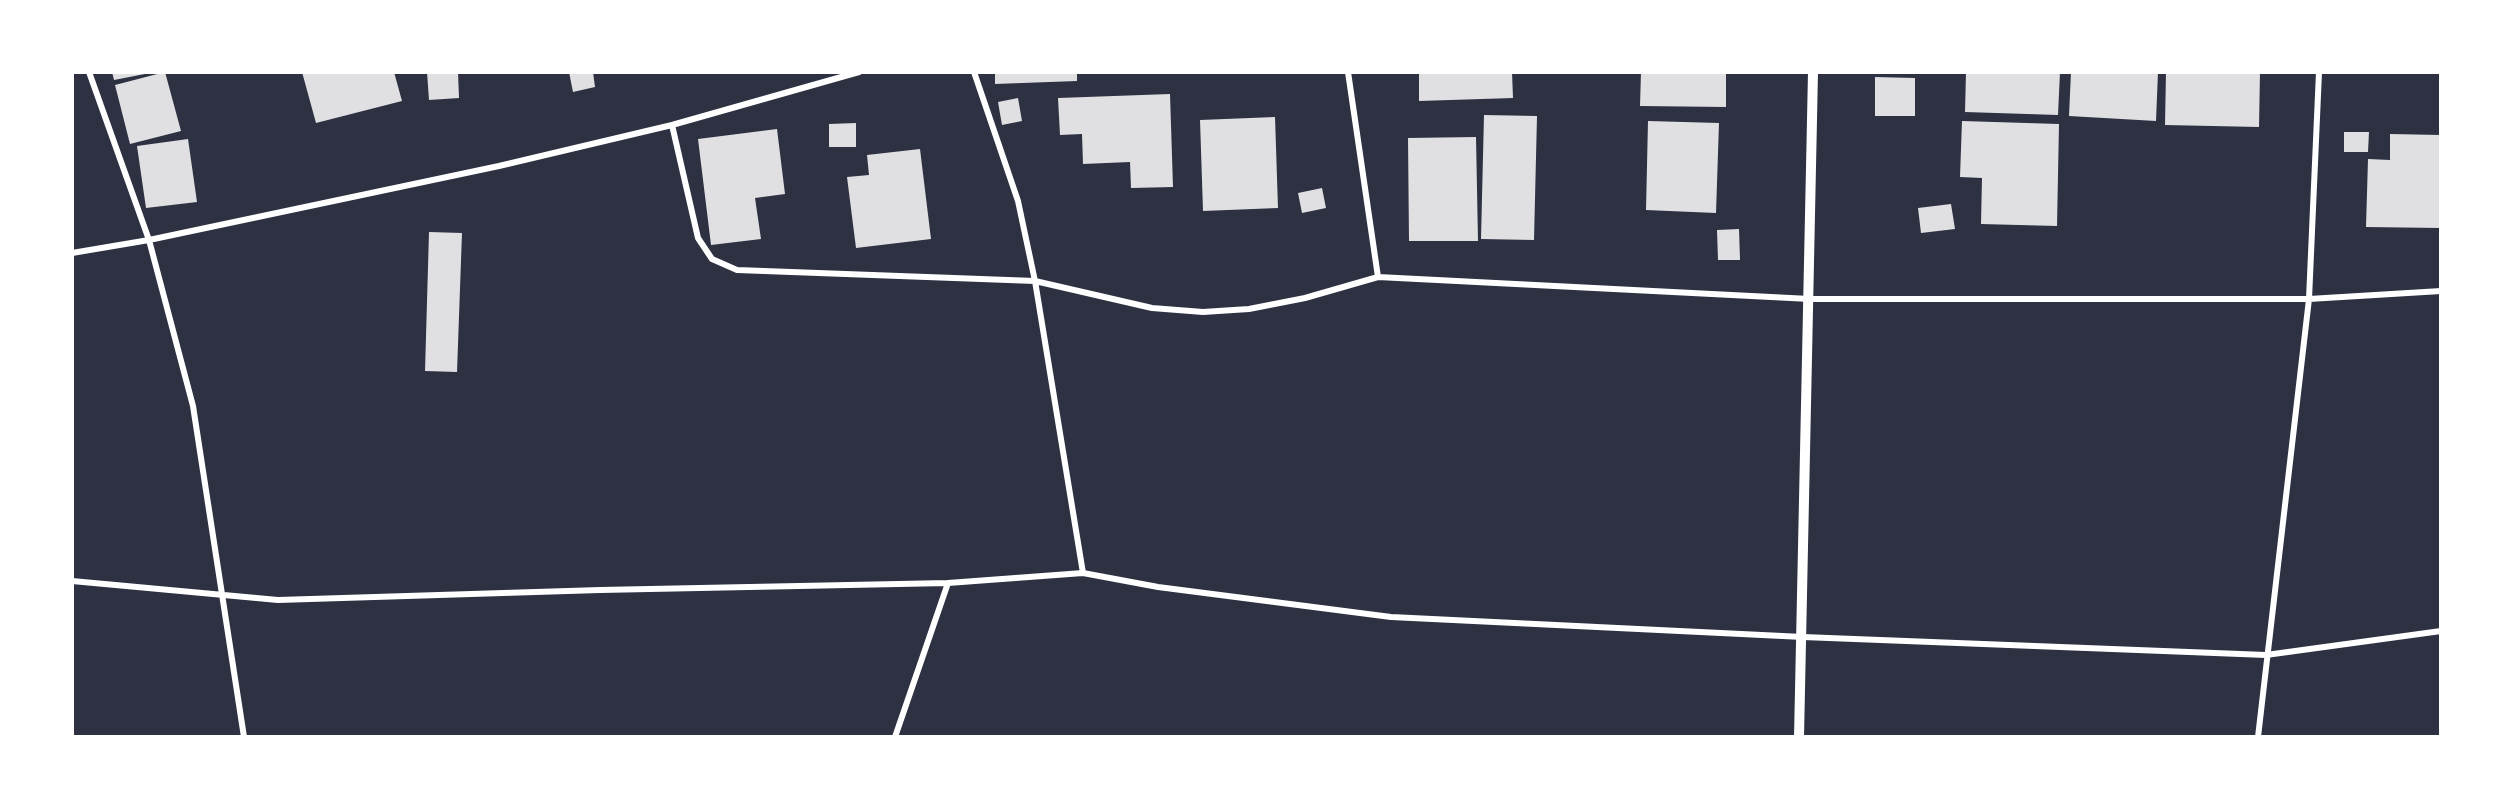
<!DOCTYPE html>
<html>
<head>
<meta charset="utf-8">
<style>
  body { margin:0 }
  #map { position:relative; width:2513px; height:809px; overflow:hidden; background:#2d3142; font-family:"IBM Plex Sans",sans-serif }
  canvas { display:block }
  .frame { position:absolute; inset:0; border:74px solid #fff; pointer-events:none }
</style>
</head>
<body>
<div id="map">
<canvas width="2513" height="809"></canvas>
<div class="frame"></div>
</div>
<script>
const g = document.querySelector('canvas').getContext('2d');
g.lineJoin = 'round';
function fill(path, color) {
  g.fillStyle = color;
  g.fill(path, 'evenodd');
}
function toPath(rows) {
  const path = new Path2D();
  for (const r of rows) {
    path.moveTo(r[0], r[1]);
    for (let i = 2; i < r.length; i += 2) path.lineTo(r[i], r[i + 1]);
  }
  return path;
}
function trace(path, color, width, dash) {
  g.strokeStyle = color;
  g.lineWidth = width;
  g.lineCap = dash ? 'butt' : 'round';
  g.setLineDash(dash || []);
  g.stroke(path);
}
const building = toPath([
  [112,72,150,72,150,73,114,80],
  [165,72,181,131,130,144,115,85],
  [302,72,394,72,402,101,316,123],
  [427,72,458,72,459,98,429,100],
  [569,72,593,72,595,87,573,92],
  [995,72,1077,72,1077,81,995,84],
  [1419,72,1512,72,1513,98,1419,101],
  [1641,72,1726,72,1726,107,1640,106],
  [1966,72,2060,72,2058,115,1965,112],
  [2071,72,2158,72,2156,121,2069,116],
  [2166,72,2260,72,2259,127,2165,125],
  [1875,77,1915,78,1915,116,1875,116],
  [1170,94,1173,187,1131,188,1130,162,1083,164,1082,134,1060,135,1058,98],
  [1018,98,1022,121,1002,125,998,102],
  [1484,115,1537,116,1534,240,1481,239],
  [1275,117,1278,208,1203,211,1200,120],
  [1648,121,1719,123,1716,213,1646,210],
  [1962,121,2059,124,2057,226,1981,224,1982,178,1960,177],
  [856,123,856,147,829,147,829,124],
  [777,129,785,194,755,198,761,239,711,245,698,139],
  [2344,132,2369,132,2368,152,2344,152],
  [2390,134,2441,135,2441,228,2366,227,2368,159,2390,160],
  [1476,137,1478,241,1409,241,1408,138],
  [188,139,197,202,146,208,137,146],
  [920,149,931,239,856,248,847,177,869,175,867,155],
  [1322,188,1326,208,1302,213,1298,193],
  [1951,204,1955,229,1921,233,1918,208],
  [1739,229,1740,260,1718,260,1717,230],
  [429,232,462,233,457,372,425,371]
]);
const minor = toPath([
  [89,72,149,240,193,406,244,737],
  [974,72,1018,201,1035,281,1083,573],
  [1348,72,1378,277],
  [672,125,698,238,712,259,737,270,1035,281,1152,308,1203,312,1249,309,1305,298,1378,277,1810,299,2309,299,2441,291],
  [72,253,149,240,499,166,672,125,859,72],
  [72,581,278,600,600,590,948,583,1083,573,1158,587,1391,617,1803,637,2266,655,2441,631],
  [895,737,948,583],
  [2258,737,2309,299,2319,72]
]);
const tertiary = toPath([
  [1799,737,1813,72]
]);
fill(building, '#e0e0e3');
trace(minor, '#fff', 6);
trace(tertiary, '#fff', 10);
</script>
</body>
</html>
